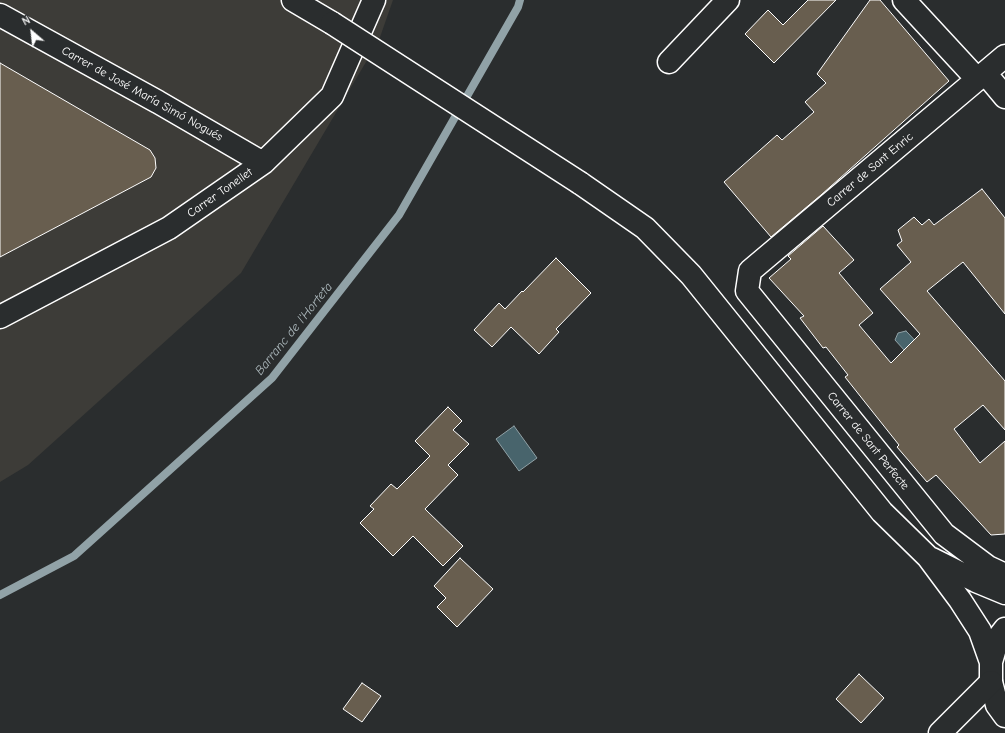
<!DOCTYPE html>
<html>
<head>
<meta charset="utf-8">
<style>
  body { margin:0 }
  #map { position:relative; width:1005px; height:733px; overflow:hidden; background:#2a2d2e; font-family:"Comic Neue",sans-serif }
  canvas { display:block }
  .north { position:absolute; left:12px; top:12px; width:40px; height:40px; -webkit-text-stroke:3px #2a2d2e; paint-order:stroke; rotate:332deg; font-size:11px; font-weight:700; line-height:16px; text-align:center; color:#fff }
  .north::after { content:''; display:block; margin:auto; width:14px; height:18px; background:#fff; clip-path:polygon(50% 0,100% 100%,50% 72%,0 100%) }
</style>
</head>
<body>
<div id="map">
<canvas width="1005" height="733"></canvas>
<div class="north">N</div>
</div>
<script>
const g = document.querySelector('canvas').getContext('2d');
g.lineJoin = 'round';
function fill(path, color) {
  g.fillStyle = color;
  g.fill(path, 'evenodd');
}
function toPath(rows) {
  const path = new Path2D();
  for (const r of rows) {
    path.moveTo(r[0], r[1]);
    for (let i = 2; i < r.length; i += 2) path.lineTo(r[i], r[i + 1]);
  }
  return path;
}
function trace(path, color, width, dash) {
  g.strokeStyle = color;
  g.lineWidth = width;
  g.lineCap = dash ? 'butt' : 'round';
  g.setLineDash(dash || []);
  g.stroke(path);
}
function write(font, color, halo, rows, align = 'center') {
  g.font = font + ' "Comic Neue",sans-serif';
  g.lineWidth = 3;
  g.setLineDash([]);
  g.textBaseline = 'middle';
  g.strokeStyle = halo;
  g.fillStyle = color;
  for (const [text, x, y, turn = 0] of rows) {
    g.save();
    g.translate(x, y);
    g.rotate((+turn || 0) * Math.PI / 180);
    g.textAlign = isNaN(turn) ? turn : align;
    if (halo) g.strokeText(text, 0, 0);
    g.fillText(text, 0, 0);
    g.restore();
  }
}
const built = toPath([
  [0,0,393,0,379,40,241,273,28,465,0,482]
]);
const water = toPath([
  [906,331,926,352,915,362,895,340,898,333,906,331],
  [514,426,537,458,519,471,496,439,514,426]
]);
const stream = toPath([
  [0,595,74,556,272,378,399,215,518,7,520,0]
]);
const building = toPath([
  [808,0,836,0,774,63,745,34,768,10,783,25,808,0],
  [870,0,880,0,949,81,821,195,771,237,724,182,777,135,782,140,814,112,805,102,826,83,817,74,870,0],
  [0,63,150,150,155,158,156,168,151,177,0,257,0,63],
  [982,189,1005,218,1005,314,963,262,927,291,1005,381,1005,430,983,405,954,429,980,463,1005,441,1005,534,991,535,936,475,927,482,897,447,899,445,845,377,848,375,826,347,823,348,800,318,804,316,769,278,791,259,788,256,823,226,854,260,839,273,873,313,859,325,891,363,920,334,880,289,911,262,897,245,902,241,898,230,914,217,922,225,929,219,934,225,982,189],
  [556,258,591,293,556,329,559,332,539,354,511,327,492,347,474,330,499,303,505,309,522,291,523,292,556,258],
  [448,407,462,421,453,430,469,444,448,465,458,475,425,509,463,546,443,566,413,536,393,556,360,523,374,509,370,506,391,484,397,489,430,456,415,441,448,407],
  [460,558,493,589,457,627,437,607,446,598,434,586,460,558],
  [859,674,884,698,861,723,836,699,859,674],
  [362,683,381,696,362,722,343,709,362,683]
]);
const minor = toPath([
  [293,0,332,23],
  [904,0,977,79],
  [0,15,158,102,263,163],
  [1005,56,750,271,747,291,944,534,988,567,1005,575],
  [669,62,728,0],
  [985,73,1005,97],
  [580,183,645,228,691,275,882,512,928,557,960,600,980,631,991,662],
  [0,317,169,228,263,163,332,96,374,0],
  [932,559,976,581,1005,593],
  [1005,629,998,638,991,662,991,682,997,705,1005,716]
]);
const major = toPath([
  [940,733,991,682]
]);
const minorBridge = toPath([
  [332,23,580,183]
]);
const streetNames = [
  ["Carrer de José María Simó Nogués",142,94,29],
  ["Carrer de Sant Enric",870,170,-40],
  ["Carrer Tonellet",220,193,-35],
  ["Carrer de Sant Perfecte",868,441,51]
];
const waterNames = [
  ["Barranc de l'Horteta",294,329,-51]
];
fill(built, '#3d3c38');
fill(water, '#48646c');
trace(water, '#91a2a7', 1);
trace(stream, '#91a2a7', 8);
fill(building, '#685e4f');
trace(building, '#fff', 1);
trace(minor, '#fff', 25);
trace(major, '#fff', 25);
trace(minor, '#2a2d2e', 22);
trace(major, '#2a2d2e', 22);
trace(minorBridge, '#fff', 25, []);
trace(minorBridge, '#2a2d2e', 22);
write('12px', '#fff', '#2a2d2e', streetNames);
write('italic 13px', '#adb9bd', '#2a2d2e', waterNames);
</script>
</body>
</html>
